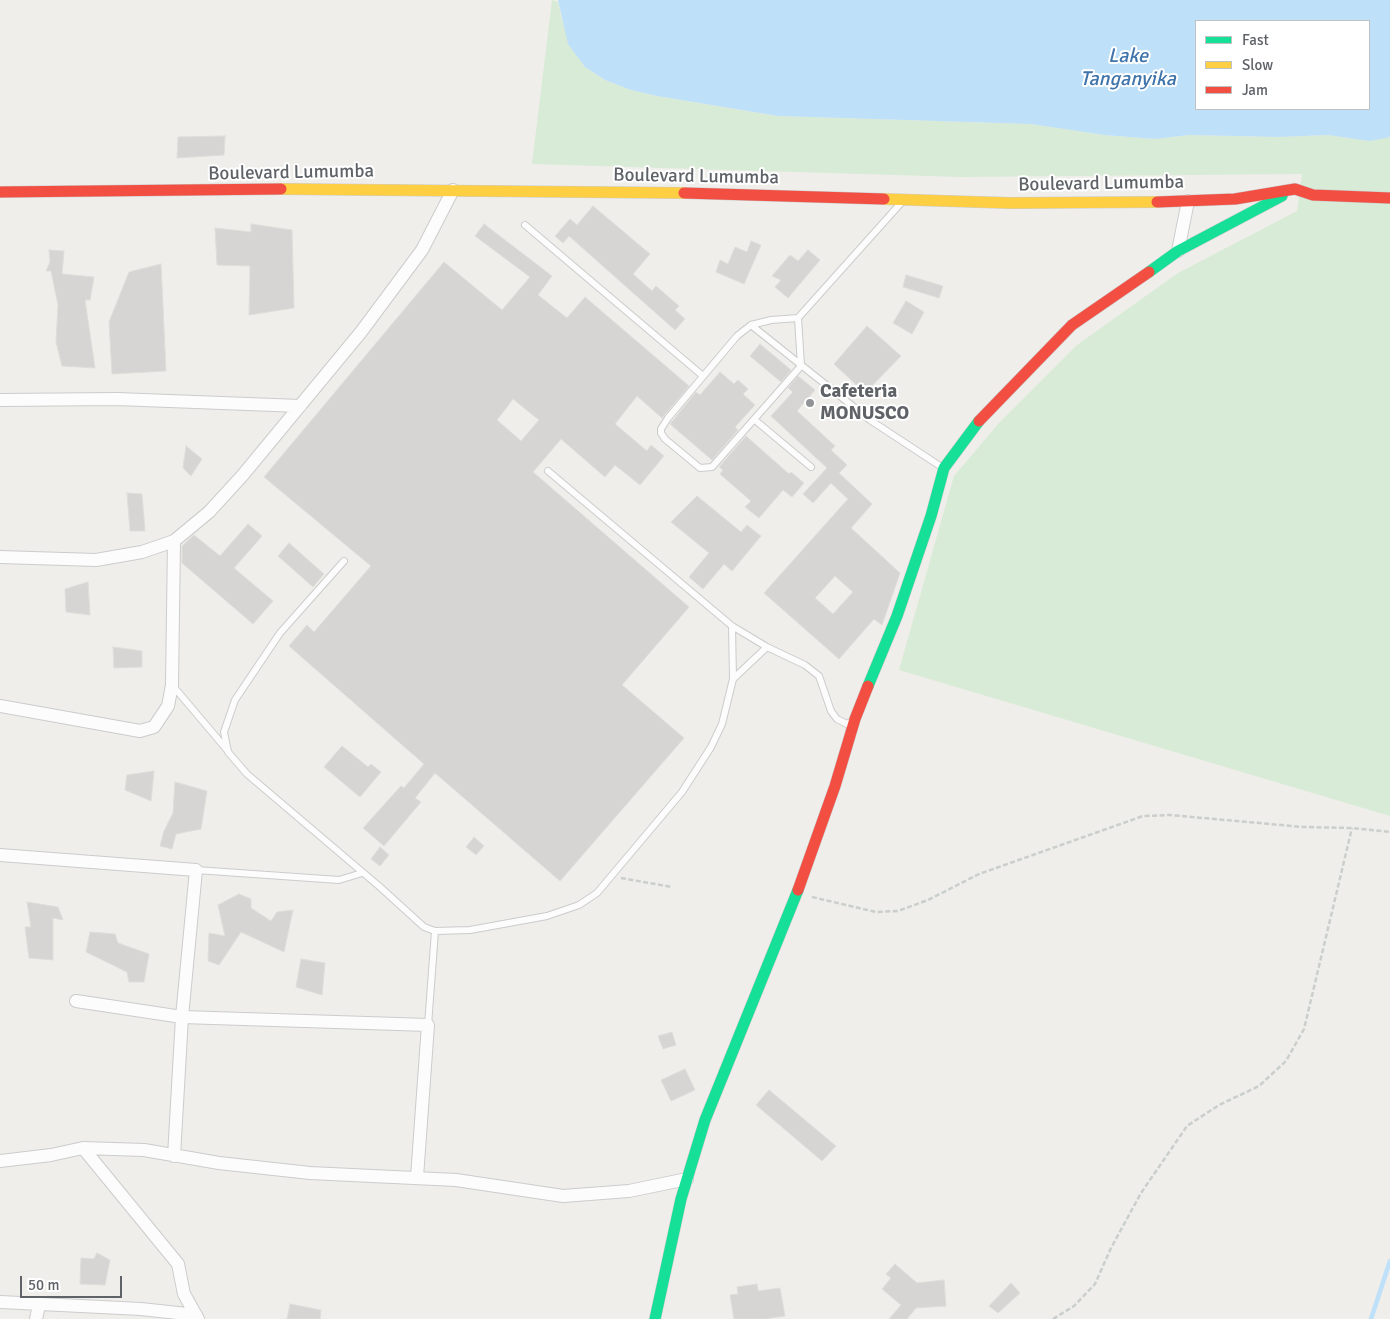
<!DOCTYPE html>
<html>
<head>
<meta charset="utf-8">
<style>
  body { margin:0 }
  #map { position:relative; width:1390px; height:1319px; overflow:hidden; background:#efeeea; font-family:Signika,sans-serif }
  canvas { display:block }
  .legend { position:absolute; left:1195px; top:20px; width:175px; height:90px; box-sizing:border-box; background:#fff; border:1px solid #bfc1c3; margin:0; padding:6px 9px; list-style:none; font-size:15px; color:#5f6368 }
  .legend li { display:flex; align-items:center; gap:10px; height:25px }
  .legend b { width:25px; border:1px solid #bfc1c3 }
  .scale { position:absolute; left:20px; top:1276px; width:102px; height:22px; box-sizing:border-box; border:2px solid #5f6368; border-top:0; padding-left:6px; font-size:15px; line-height:18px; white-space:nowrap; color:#5f6368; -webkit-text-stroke:4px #fff; paint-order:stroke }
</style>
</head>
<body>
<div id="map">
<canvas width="1390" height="1319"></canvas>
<ul class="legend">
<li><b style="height:6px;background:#16e098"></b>Fast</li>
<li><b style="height:6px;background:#ffcf43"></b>Slow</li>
<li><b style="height:6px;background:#f24e42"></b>Jam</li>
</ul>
<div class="scale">50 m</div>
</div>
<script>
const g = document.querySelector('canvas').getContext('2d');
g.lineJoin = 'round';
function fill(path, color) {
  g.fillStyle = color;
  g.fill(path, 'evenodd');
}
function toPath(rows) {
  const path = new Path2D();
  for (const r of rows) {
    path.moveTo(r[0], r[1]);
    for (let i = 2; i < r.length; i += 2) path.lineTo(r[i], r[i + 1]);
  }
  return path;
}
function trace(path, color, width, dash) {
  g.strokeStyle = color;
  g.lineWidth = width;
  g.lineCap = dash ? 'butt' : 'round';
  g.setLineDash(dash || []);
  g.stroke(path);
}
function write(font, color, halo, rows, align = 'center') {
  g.font = font + ' Signika,sans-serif';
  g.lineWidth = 4;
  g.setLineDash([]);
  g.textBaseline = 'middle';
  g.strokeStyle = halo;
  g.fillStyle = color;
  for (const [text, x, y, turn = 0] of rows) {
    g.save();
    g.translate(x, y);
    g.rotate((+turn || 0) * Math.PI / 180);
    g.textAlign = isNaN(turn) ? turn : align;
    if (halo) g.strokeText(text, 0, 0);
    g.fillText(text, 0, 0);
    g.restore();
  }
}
const green = toPath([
  [552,0,558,2,562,20,585,67,605,80,631,90,657,96,778,116,1031,124,1104,135,1155,139,1189,135,1278,137,1329,135,1348,138,1390,137,1390,816,899,670,954,476,999,423,1077,345,1178,273,1297,211,1302,174,961,177,532,164]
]);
const water = toPath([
  [558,0,1390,0,1390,137,1370,141,1328,135,1278,137,1189,135,1155,139,1104,135,1031,124,778,116,657,96,631,90,605,80,585,67,568,44],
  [1196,21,1369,21,1369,109,1196,109]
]);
const stream = toPath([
  [1371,1319,1390,1261]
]);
const building = toPath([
  [225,136,224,155,177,158,178,137,225,136],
  [593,206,650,254,633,274,652,291,656,286,679,306,675,310,685,319,675,330,569,236,563,243,555,236,570,219,577,225,593,206],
  [251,224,292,230,294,308,249,315,250,266,217,265,215,228,251,232,251,224],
  [484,224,552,276,538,295,567,318,585,297,689,386,662,418,637,396,615,424,647,451,651,445,664,456,640,485,615,465,605,477,561,439,533,472,689,607,622,685,684,738,560,881,435,773,415,798,421,802,384,846,363,828,401,786,404,788,424,764,289,646,307,625,314,632,371,566,264,477,444,262,502,310,530,277,475,236,484,224],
  [513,399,539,420,521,441,497,420,513,399],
  [751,241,761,245,744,284,716,272,720,260,728,264,735,247,747,252,751,241],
  [49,250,64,251,62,274,94,277,90,300,85,300,95,368,62,366,56,342,58,305,51,271,46,271,50,262,49,250],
  [808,250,820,260,788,298,775,287,781,280,772,276,790,255,798,261,808,250],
  [161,264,166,371,112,374,109,322,129,272,161,264],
  [906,275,943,286,939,298,903,287,906,275],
  [906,301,924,312,912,334,893,323,906,301],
  [867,326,901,356,865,393,834,364,867,326],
  [760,344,791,370,781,382,750,356,760,344],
  [720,372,734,384,738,380,748,389,743,394,755,405,735,427,738,430,712,460,670,424,696,392,700,395,720,372],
  [798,376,815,390,797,411,835,446,831,450,847,465,839,473,872,504,851,528,900,573,882,625,874,619,839,659,764,593,848,499,831,483,813,503,803,494,827,468,771,416,793,392,788,388,798,376],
  [835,576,853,592,833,614,815,598,835,576],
  [746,436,789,474,791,472,804,483,792,497,783,490,759,518,745,507,751,501,720,474,723,470,719,467,746,436],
  [186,446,202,459,191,476,183,468,186,446],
  [127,493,142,494,145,531,130,531,127,493],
  [697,496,741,532,747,525,761,536,732,571,724,564,703,589,689,577,709,553,671,522,697,496],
  [248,524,262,536,234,568,273,601,253,624,182,563,182,546,194,535,220,556,248,524],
  [289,543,324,574,313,587,278,556,289,543],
  [88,582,90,615,66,612,65,589,88,582],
  [113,647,142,651,142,667,114,668,113,647],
  [342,746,368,767,371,764,381,772,360,797,324,767,342,746],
  [154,771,151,801,125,790,127,775,154,771],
  [175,782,207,791,201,829,176,834,172,849,160,846,164,831,173,813,175,782],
  [474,837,484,846,476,855,466,847,474,837],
  [380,847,389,855,380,866,371,859,380,847],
  [239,894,251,899,251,908,271,921,277,912,293,910,284,952,241,932,219,965,208,961,209,933,225,936,218,905,239,894],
  [27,902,58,907,63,920,53,918,53,960,29,958,25,927,31,927,27,902],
  [90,932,115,934,118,943,149,954,144,982,129,982,127,972,86,952,90,932],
  [301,959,325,963,322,995,296,987,301,959],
  [672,1032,676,1045,663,1049,658,1036,672,1032],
  [685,1069,695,1090,671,1101,661,1080,685,1069],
  [769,1090,836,1146,822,1161,756,1105,769,1090],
  [97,1253,110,1260,105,1285,80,1284,81,1258,94,1259,97,1253],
  [895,1264,917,1283,944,1280,946,1306,916,1308,907,1319,889,1319,901,1305,882,1289,891,1278,886,1274,895,1264],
  [1011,1283,1020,1293,998,1313,989,1306,1011,1283],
  [757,1284,758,1291,780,1288,785,1316,764,1319,734,1319,730,1295,738,1294,737,1287,757,1284],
  [290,1304,321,1310,320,1319,287,1319,290,1304]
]);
const path = toPath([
  [621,878,672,887],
  [812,897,876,912,898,911,928,900,979,874,1143,816,1170,815,1303,827,1352,828,1390,832],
  [1053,1319,1074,1306,1095,1284,1111,1248,1141,1193,1187,1126,1219,1105,1259,1086,1286,1061,1304,1029,1352,828]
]);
const lane = toPath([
  [525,225,703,376],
  [798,318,771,320,751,325,737,336,668,418,661,429,661,433,665,439,700,468,712,467,801,366,798,318,901,203],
  [751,325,870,420,943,468],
  [755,420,811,467],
  [548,471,732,626,767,647,805,665,819,676,831,711,837,719,847,724,852,721],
  [344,561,280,633,235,700,224,732,228,752,247,774,380,887,424,927,435,931,470,930,547,916,579,905,597,893,682,792,711,747,722,724,733,679,732,626],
  [733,679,767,647],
  [173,686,228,751],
  [196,870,339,880,362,873],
  [428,1025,435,931]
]);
const street = toPath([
  [1178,251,1188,201],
  [0,400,117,399,300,406],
  [0,557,96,560,142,552,174,541,209,512,242,476,361,332,422,250,453,190],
  [0,706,140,731,154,727,168,706,172,685,174,541],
  [0,855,196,870,182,1017,174,1156],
  [76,1001,182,1017,428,1025,417,1177],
  [83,1148,144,1150,219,1163,310,1173,456,1180,563,1196,629,1191,687,1179],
  [0,1161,51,1155,83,1148,178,1264,184,1294,198,1319],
  [0,1302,141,1309,196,1315],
  [36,1319,39,1305]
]);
const fast = toPath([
  [1149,272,1178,251,1282,196],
  [868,686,897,616,931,516,944,468,979,421],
  [655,1319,681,1199,705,1120,798,890]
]);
const slow = toPath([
  [281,189,684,193],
  [884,199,1010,203,1157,202]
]);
const jam = toPath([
  [0,192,281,189],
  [684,193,884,199],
  [1157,202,1235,199,1295,189,1313,195,1390,198],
  [979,421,1072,325,1149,272],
  [798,890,835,786,855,719,868,686]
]);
const markers = [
  [810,403,5,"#919496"]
];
const streetNames = [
  ["Boulevard Lumumba",291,173,-1],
  ["Boulevard Lumumba",696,177,1],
  ["Boulevard Lumumba",1101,184,-1]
];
const poiNames = [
  ["Cafeteria",820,392],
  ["MONUSCO",820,414]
];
const waterNames = [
  ["Lake",1128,57],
  ["Tanganyika",1128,80]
];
fill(green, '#d8ebd6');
fill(water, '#bfe0f9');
trace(stream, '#bfe0f9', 4.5);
fill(building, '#d6d5d3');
trace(building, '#deddd9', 1);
trace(lane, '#cbcccc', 8);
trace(street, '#cbcccc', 14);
trace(fast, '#cacacb', 12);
trace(slow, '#cacacb', 12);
trace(jam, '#cacacb', 12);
trace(path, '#cacfcc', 2.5, [5, 2.5]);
trace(lane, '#fdfcfc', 6);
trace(street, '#fdfcfc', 12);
trace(fast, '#16e098', 11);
trace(slow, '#ffcf43', 11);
trace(jam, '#f24e42', 11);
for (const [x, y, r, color] of markers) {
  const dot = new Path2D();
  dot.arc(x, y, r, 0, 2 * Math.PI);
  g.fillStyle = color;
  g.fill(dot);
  trace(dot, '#fff', 2);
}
write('19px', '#5f6368', '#fff', streetNames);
write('bold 19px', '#5f6368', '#fff', poiNames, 'left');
write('italic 20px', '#4174aa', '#fff', waterNames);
</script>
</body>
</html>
